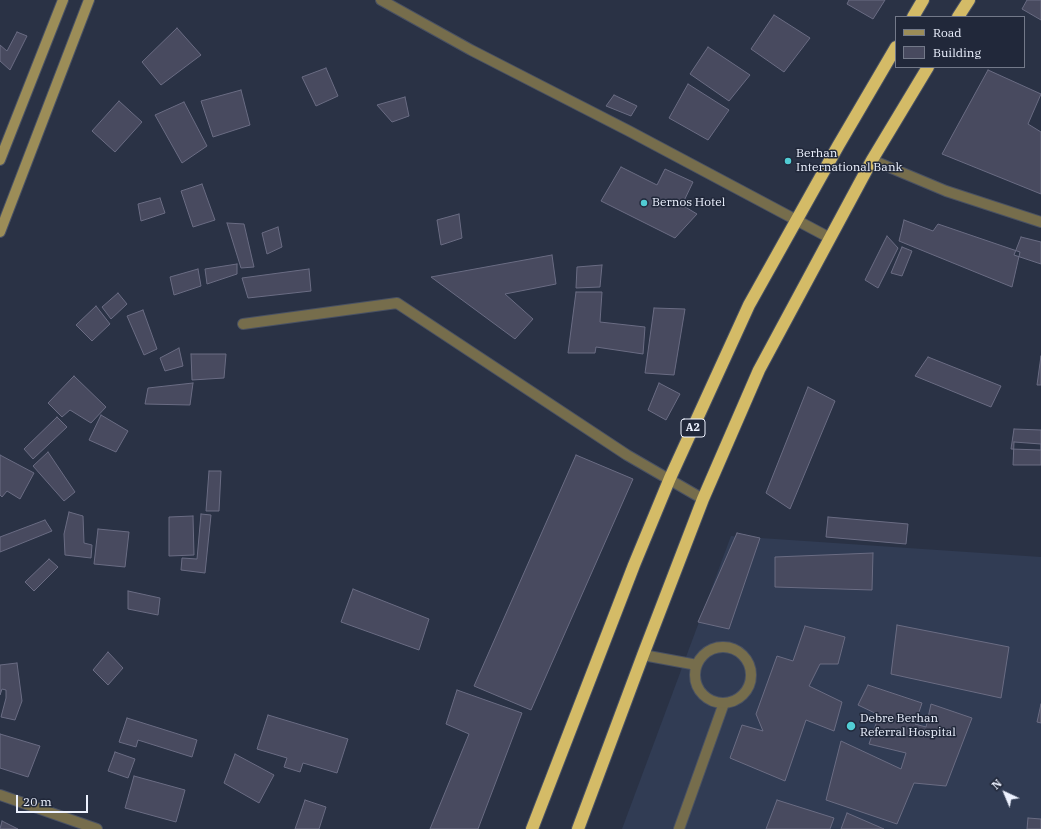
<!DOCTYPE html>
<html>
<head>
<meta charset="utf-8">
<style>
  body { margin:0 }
  #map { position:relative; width:1041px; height:829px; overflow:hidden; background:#2a3245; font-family:"IBM Plex Serif",serif }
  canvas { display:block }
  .legend { position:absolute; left:895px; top:16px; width:130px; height:52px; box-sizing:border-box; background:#21283a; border:1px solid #737989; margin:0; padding:5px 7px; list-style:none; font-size:12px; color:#edf2ff }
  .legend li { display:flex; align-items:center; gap:8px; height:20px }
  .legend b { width:20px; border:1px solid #737989 }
  .north { position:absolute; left:985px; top:773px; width:40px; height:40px; -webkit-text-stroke:3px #21283a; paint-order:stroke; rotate:316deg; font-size:11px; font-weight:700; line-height:16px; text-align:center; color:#edf2ff }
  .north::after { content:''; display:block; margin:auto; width:14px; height:18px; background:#edf2ff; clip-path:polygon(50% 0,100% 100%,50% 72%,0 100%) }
  .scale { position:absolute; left:16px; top:795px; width:72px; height:18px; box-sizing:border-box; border:2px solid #edf2ff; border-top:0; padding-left:5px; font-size:12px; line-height:14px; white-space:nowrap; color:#edf2ff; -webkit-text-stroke:3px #21283a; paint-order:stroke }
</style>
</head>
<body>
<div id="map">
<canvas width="1041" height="829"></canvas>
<ul class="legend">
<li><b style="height:5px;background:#9c8d58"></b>Road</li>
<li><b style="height:11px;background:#484a5f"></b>Building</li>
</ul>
<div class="north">N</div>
<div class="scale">20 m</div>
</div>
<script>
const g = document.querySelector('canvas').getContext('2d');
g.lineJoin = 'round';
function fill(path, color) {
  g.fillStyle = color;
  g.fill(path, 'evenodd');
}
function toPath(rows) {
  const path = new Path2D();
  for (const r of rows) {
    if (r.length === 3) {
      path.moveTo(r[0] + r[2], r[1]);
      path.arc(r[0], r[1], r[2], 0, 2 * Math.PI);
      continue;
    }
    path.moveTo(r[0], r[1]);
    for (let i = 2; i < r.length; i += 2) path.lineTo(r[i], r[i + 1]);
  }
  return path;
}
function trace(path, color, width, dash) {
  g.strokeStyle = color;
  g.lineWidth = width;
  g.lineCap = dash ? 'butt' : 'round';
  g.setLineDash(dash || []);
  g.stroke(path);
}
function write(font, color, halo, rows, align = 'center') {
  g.font = font + ' "IBM Plex Serif",serif';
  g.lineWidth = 3;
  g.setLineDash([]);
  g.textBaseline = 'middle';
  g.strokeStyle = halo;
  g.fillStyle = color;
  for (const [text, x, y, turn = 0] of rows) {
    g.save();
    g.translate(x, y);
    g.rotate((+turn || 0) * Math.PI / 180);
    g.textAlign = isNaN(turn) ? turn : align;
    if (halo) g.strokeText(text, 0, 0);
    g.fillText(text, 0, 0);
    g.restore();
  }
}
const built = toPath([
  [731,536,1041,557,1041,829,622,829]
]);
const building = toPath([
  [849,0,885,0,873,19,847,4,849,0],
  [1027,0,1041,0,1041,20,1022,9,1027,0],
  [774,15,810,38,784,72,751,49,774,15],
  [177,28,201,55,161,85,142,62,177,28],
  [17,32,27,36,10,70,0,61,0,45,7,51,17,32],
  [708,47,750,75,729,101,690,74,708,47],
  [326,68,338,96,316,106,302,77,326,68],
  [988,70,1041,94,1028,124,1041,132,1041,194,942,154,988,70],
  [688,84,729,110,708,140,669,118,688,84],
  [241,90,250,125,213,137,201,101,241,90],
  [614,95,637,106,631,116,606,106,614,95],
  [405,97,409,116,392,122,377,105,405,97],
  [119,101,142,122,115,152,92,131,119,101],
  [184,102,207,146,182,163,155,115,184,102],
  [621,167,657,185,665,169,693,182,682,205,697,214,675,238,601,201,621,167],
  [202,184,215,220,193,227,181,191,202,184],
  [160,198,165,213,141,221,138,204,160,198],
  [459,214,462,238,441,245,437,220,459,214],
  [904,220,933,231,938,224,1020,252,1012,287,899,241,904,220],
  [227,223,244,224,254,267,241,268,227,223],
  [278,227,282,247,267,254,262,233,278,227],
  [887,236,898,248,878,288,865,280,887,236],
  [1021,237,1041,242,1041,264,1014,255,1021,237],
  [902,247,912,251,902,276,891,273,902,247],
  [552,255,556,284,505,294,533,319,515,339,431,277,552,255],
  [237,264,237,274,207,284,205,269,237,264],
  [602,265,600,287,576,288,577,267,602,265],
  [198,269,201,286,174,295,170,277,198,269],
  [309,269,311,291,248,298,242,278,309,269],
  [576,292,602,292,600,322,645,327,643,354,596,347,595,353,568,353,576,292],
  [118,293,127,304,111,319,102,307,118,293],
  [96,306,110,324,92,341,76,325,96,306],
  [654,308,685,309,674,375,645,373,654,308],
  [143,310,157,349,144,355,127,316,143,310],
  [179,348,183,366,165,371,160,358,179,348],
  [191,354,226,354,224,378,192,380,191,354],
  [1041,356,1041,385,1037,385,1041,356],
  [928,357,1001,386,991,407,915,376,928,357],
  [74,376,106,407,91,423,70,410,62,417,48,403,74,376],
  [193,383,190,405,145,404,148,388,193,383],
  [659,383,680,394,666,420,648,410,659,383],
  [808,387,835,401,790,509,766,493,808,387],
  [101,415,128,431,116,452,89,440,101,415],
  [57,417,67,427,33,459,24,449,57,417],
  [1014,429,1041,430,1041,450,1011,449,1014,429],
  [1014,442,1041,444,1041,465,1013,465,1014,442],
  [48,452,75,492,64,501,33,466,48,452],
  [0,455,34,473,20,499,7,491,2,497,0,495,0,455],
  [576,455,633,479,531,710,474,686,576,455],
  [209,471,221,471,219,511,206,511,209,471],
  [69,512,83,516,84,543,92,545,91,558,65,555,64,534,69,512],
  [201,514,211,515,205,573,181,570,182,558,197,559,201,514],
  [193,516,194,555,169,556,169,517,193,516],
  [828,517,908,524,906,544,826,537,828,517],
  [45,520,52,531,0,552,0,537,45,520],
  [98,529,129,532,125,567,94,564,98,529],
  [737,533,760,538,729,629,698,622,737,533],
  [873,553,872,590,775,587,775,557,873,553],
  [49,559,58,567,34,591,25,582,49,559],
  [353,589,429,619,419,650,341,622,353,589],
  [128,591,160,598,158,615,128,609,128,591],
  [897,625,1009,647,1001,698,891,674,897,625],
  [805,626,845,637,838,664,820,664,809,686,842,702,834,731,806,720,785,781,730,758,742,725,763,731,756,714,777,656,793,661,805,626],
  [108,652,123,668,108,685,93,670,108,652],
  [17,663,22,701,15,720,1,717,6,698,6,690,2,689,0,695,0,665,17,663],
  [868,685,922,703,915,724,926,727,931,704,972,718,946,786,914,783,897,824,826,800,841,741,901,769,906,753,869,744,879,715,858,705,868,685],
  [457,690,522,713,478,829,430,829,469,734,446,724,457,690],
  [1041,704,1041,723,1037,722,1041,704],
  [268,715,348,739,337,773,303,763,300,772,284,767,287,758,257,749,268,715],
  [127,718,197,740,192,757,138,740,136,747,119,742,127,718],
  [0,734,40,746,28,777,0,768,0,734],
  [115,752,135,759,128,778,108,771,115,752],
  [235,754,274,775,259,803,224,783,235,754],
  [134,776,185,790,176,822,125,808,134,776],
  [305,800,326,807,319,829,295,829,305,800],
  [777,800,834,818,830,829,766,829,777,800],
  [847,813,884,829,841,829,847,813],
  [1028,818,1041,819,1041,829,1027,829,1028,818],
  [2,821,18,829,0,829,2,821]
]);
const lane = toPath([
  [679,829,724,703]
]);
const street = toPath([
  [381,0,471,50,629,131,830,238],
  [872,160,946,191,1041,222],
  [243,324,397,303,627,455,703,499],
  [723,675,28],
  [643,655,697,665],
  [0,795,97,829]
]);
const secondary = toPath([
  [0,160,63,0],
  [0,232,89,0]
]);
const highway = toPath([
  [913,17,923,0],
  [958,17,969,0],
  [532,829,634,565,670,478,749,305,838,146,896,47],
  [578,829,643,655,703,499,759,370,872,160,928,67]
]);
const markers = [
  [788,161,4,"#51ccd3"],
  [644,203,4,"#51ccd3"],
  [851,726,5,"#51ccd3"]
];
const shields = [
  [693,428,24]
];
const shieldNames = [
  ["A2",693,428]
];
const poiNames = [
  ["Berhan",796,154],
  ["International Bank",796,168],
  ["Bernos Hotel",652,203],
  ["Debre Berhan",860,719],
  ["Referral Hospital",860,733]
];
fill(built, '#313c54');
fill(building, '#484a5f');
trace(building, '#6a6c83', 1);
trace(lane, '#495163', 12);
trace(street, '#495163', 12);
trace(secondary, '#495163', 12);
trace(highway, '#495163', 14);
trace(lane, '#766d4c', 10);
trace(street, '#766d4c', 10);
trace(secondary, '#9c8d58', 10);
trace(highway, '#d4bb67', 12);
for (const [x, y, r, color] of markers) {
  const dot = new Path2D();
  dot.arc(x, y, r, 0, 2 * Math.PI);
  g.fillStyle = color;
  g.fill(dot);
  trace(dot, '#21283a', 1.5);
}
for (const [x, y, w] of shields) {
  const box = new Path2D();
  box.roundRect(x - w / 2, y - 9, w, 18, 3);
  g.fillStyle = '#21283a';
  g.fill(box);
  trace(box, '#edf2ff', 1);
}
write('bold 11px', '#edf2ff', null, shieldNames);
write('12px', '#edf2ff', '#21283a', poiNames, 'left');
</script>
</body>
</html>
